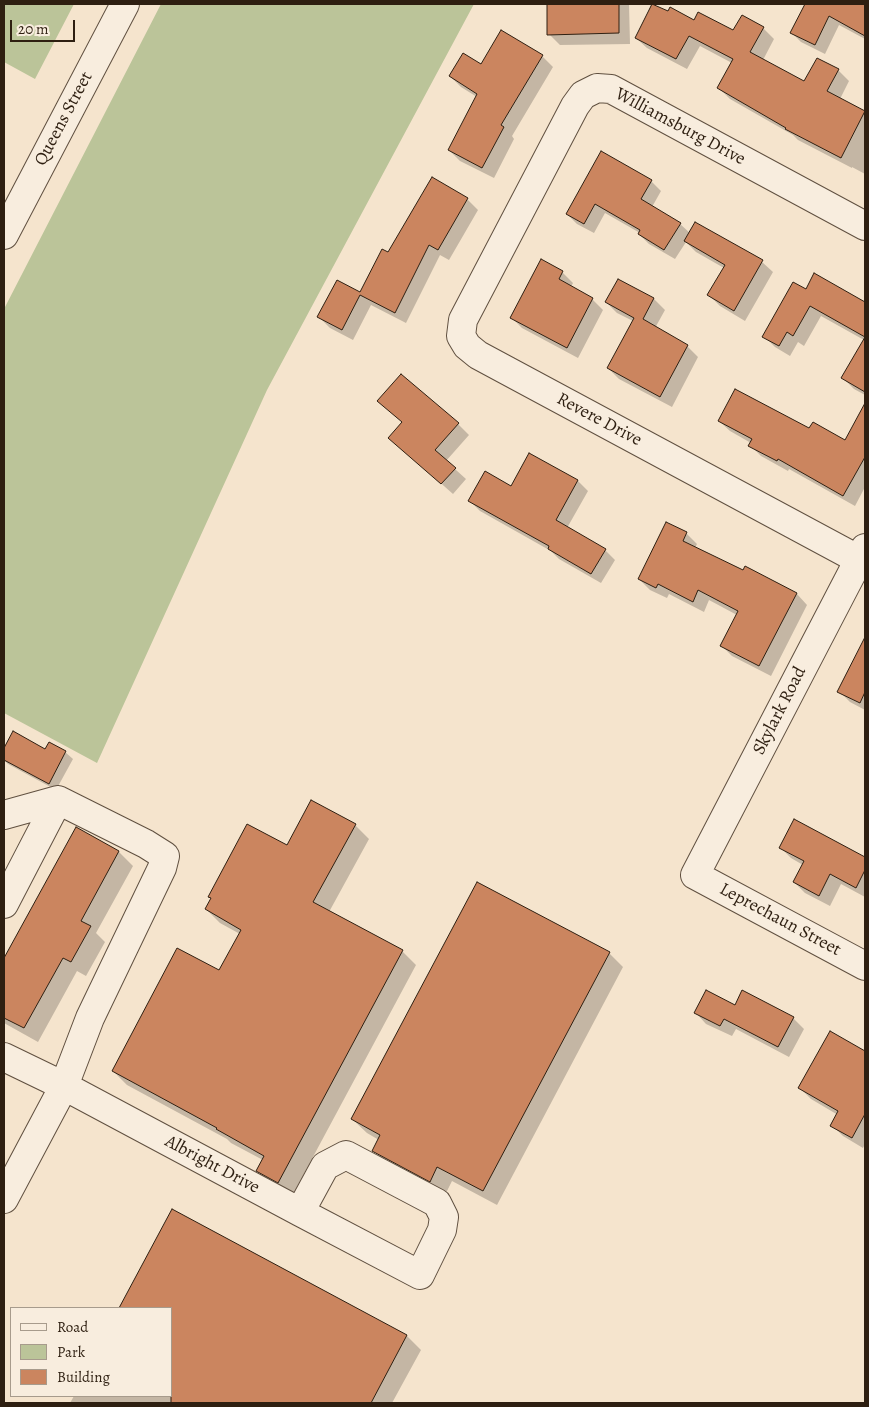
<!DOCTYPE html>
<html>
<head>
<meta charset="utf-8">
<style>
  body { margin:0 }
  #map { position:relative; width:869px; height:1407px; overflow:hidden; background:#f5e4cd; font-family:Alegreya,serif }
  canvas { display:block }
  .frame { position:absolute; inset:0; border:5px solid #2e1f11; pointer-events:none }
  .legend { position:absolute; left:10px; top:1307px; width:162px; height:90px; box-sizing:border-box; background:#f8edde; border:1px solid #a79b8c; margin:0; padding:6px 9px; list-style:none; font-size:15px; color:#2e1f11 }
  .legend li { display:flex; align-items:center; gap:10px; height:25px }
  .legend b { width:25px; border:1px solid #a79b8c }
  .scale { position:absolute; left:10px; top:20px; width:65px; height:22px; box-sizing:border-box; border:2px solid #2e1f11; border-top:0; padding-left:6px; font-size:15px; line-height:18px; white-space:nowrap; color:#2e1f11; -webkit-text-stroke:4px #f8edde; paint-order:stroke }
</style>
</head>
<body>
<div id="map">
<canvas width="869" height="1407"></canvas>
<div class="frame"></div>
<ul class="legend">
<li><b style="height:6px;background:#f8edde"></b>Road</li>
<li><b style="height:14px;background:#bbc499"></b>Park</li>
<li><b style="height:14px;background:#cb855f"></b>Building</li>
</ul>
<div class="scale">20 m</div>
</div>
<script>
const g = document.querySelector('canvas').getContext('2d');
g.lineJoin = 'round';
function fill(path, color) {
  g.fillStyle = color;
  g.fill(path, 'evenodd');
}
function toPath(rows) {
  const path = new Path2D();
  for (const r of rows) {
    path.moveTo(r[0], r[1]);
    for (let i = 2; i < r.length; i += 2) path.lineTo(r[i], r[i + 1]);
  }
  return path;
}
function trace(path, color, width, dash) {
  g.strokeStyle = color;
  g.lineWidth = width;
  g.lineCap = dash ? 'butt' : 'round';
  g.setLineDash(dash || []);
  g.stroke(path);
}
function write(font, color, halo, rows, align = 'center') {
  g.font = font + ' Alegreya,serif';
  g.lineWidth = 5;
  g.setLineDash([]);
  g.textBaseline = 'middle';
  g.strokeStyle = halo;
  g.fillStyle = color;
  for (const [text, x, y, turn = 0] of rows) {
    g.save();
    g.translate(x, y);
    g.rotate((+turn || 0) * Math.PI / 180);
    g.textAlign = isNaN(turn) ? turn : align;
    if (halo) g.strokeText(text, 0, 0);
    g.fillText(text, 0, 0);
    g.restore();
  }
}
const green = toPath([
  [4,4,74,4,35,79,4,62],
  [161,4,474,4,267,390,97,763,4,713,4,309]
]);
const shadow = toPath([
  [548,4,629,4,630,44,560,45,549,34],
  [806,4,865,4,865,39,839,25,825,54,801,42,792,33],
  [669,13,734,31,763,28,774,39,763,60,805,82,838,70,849,81,840,99,865,112,865,174,852,167,852,168,798,140,793,135,730,99,719,88,732,63,700,46,687,69,647,48,636,38],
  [502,32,542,56,553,67,512,136,514,139,494,178,460,161,449,150,477,97,461,87,450,76,482,65],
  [651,181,661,191,652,207,680,224,690,233,762,262,773,272,745,321,720,306,709,295,724,268,696,252,686,242,675,259,649,244,639,234,640,233,605,213,594,233,577,224,567,214],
  [467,199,478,210,449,260,440,255,406,323,371,305,353,340,330,328,319,317,361,294,388,254],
  [562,272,573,283,571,287,592,299,603,310,578,358,522,328,511,317],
  [815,275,865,304,865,395,854,389,843,378,864,340,821,316,804,346,798,342,790,356,775,347,764,336,806,291],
  [618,280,654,299,665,310,655,328,687,346,698,357,672,407,619,379,608,368,633,321,617,313,606,302],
  [379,401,458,424,469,435,446,461,466,479,453,494,390,438,403,423],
  [858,418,865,423,865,487,855,506,789,469,788,471,761,456,750,445,751,443,730,431,719,421,810,430,845,441],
  [530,455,578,481,588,491,567,528,605,550,615,560,601,583,559,559,551,551,480,511,470,501,512,488],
  [686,533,697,544,695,548,743,572,745,568,797,594,807,605,771,676,732,656,721,645,737,615,709,600,704,612,669,594,667,598,650,590,639,579],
  [865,640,865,710,850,702,839,691],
  [13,733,46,750,65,752,73,759,56,790,8,764,4,760,4,751],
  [795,821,865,858,865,897,841,884,830,906,805,893,794,882,803,865,791,858,781,848],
  [355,825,369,839,329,912,402,951,416,965,292,1196,272,1185,258,1171,263,1160,231,1143,227,1139,127,1085,113,1071,220,972,240,934,220,923,206,909,287,847],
  [76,829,119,852,133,866,96,933,105,942,86,976,77,971,38,1042,4,1023,4,961],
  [609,953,623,967,497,1205,452,1181,445,1195,388,1165,374,1151,379,1140,367,1133,352,1119],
  [735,1006,793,1018,804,1029,789,1057,736,1029,732,1036,706,1024,696,1013],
  [830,1033,865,1052,865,1144,863,1148,843,1136,832,1125,838,1115,811,1099,800,1088],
  [172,1211,407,1336,421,1350,392,1403,70,1403,74,1396,171,1396,171,1308,120,1308]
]);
const building = toPath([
  [547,4,619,4,619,33,547,35,547,4],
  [652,4,668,11,670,7,694,20,698,12,733,30,742,15,764,27,750,52,804,81,817,58,839,69,827,91,865,111,841,158,785,129,786,128,717,88,733,59,689,36,676,59,635,38,652,4],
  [805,4,865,4,865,36,829,16,815,45,790,33,805,4],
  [501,30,543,55,501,125,504,127,482,168,448,150,477,94,449,76,463,53,481,64,501,30],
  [601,151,652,180,641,199,681,223,664,250,638,234,640,230,595,204,584,224,566,214,601,151],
  [432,177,468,198,438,250,429,245,395,313,360,295,342,330,317,317,337,280,360,292,382,249,388,252,432,177],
  [695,222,763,260,734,311,707,295,725,265,684,241,695,222],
  [541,259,563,271,559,279,593,298,567,348,510,318,541,259],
  [814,273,865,302,865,392,841,378,865,337,810,306,793,336,787,332,779,346,762,337,793,282,806,289,814,273],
  [618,279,654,298,643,319,688,345,660,397,607,368,634,318,605,302,618,279],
  [401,374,459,423,435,450,456,468,441,484,388,438,402,422,377,401,401,374],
  [735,389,809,428,813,422,845,440,865,403,865,457,843,496,778,459,777,461,748,446,752,439,718,421,735,389],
  [529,453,578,480,556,520,606,549,591,574,548,549,549,546,468,501,485,471,511,486,529,453],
  [666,522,687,532,683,541,743,570,745,566,797,593,759,666,720,646,738,611,698,590,693,602,658,584,656,588,638,579,666,522],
  [865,637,865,692,860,703,837,692,865,637],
  [13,731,45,749,49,742,66,751,49,784,4,760,4,748,13,731],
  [311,800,356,824,313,902,403,950,278,1183,256,1171,264,1156,216,1129,217,1128,112,1071,177,948,219,970,241,930,205,909,211,898,208,897,247,824,287,845,311,800],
  [794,819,865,857,865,870,856,888,830,874,819,896,793,882,804,861,779,848,794,819],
  [76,827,119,851,81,921,91,926,71,962,63,958,24,1028,4,1018,4,958,76,827],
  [477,882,610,952,483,1191,437,1167,430,1182,372,1151,380,1135,351,1119,477,882],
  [706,990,735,1005,742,990,794,1017,778,1047,724,1019,720,1026,694,1013,706,990],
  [830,1031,865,1051,865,1114,852,1138,830,1126,838,1111,798,1088,830,1031],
  [172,1209,407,1335,371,1403,171,1403,171,1308,119,1308,172,1209]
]);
const minor = toPath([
  [865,226,611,89,597,88,583,95,575,106,463,320,461,336,467,346,478,355,865,563],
  [4,235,125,4],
  [865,548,695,875,865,966],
  [4,815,58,800,146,844,165,856,162,868,90,1018,64,1086,4,1199],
  [4,904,58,800],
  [4,1057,64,1086,300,1212,420,1275,442,1230,444,1217,437,1203,346,1155,325,1166,300,1212]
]);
const streetNames = [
  ["Queens Street",64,119,-62],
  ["Williamsburg Drive",680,127,28],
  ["Revere Drive",599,420,28],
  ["Skylark Road",780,711,-63],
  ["Leprechaun Street",780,920,28],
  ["Albright Drive",212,1165,28]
];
fill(green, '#bbc499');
fill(shadow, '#0003');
fill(building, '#cb855f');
trace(building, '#2e1f11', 1);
trace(minor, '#605040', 30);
trace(minor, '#f8edde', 28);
write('18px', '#2e1f11', '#f8edde', streetNames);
</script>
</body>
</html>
